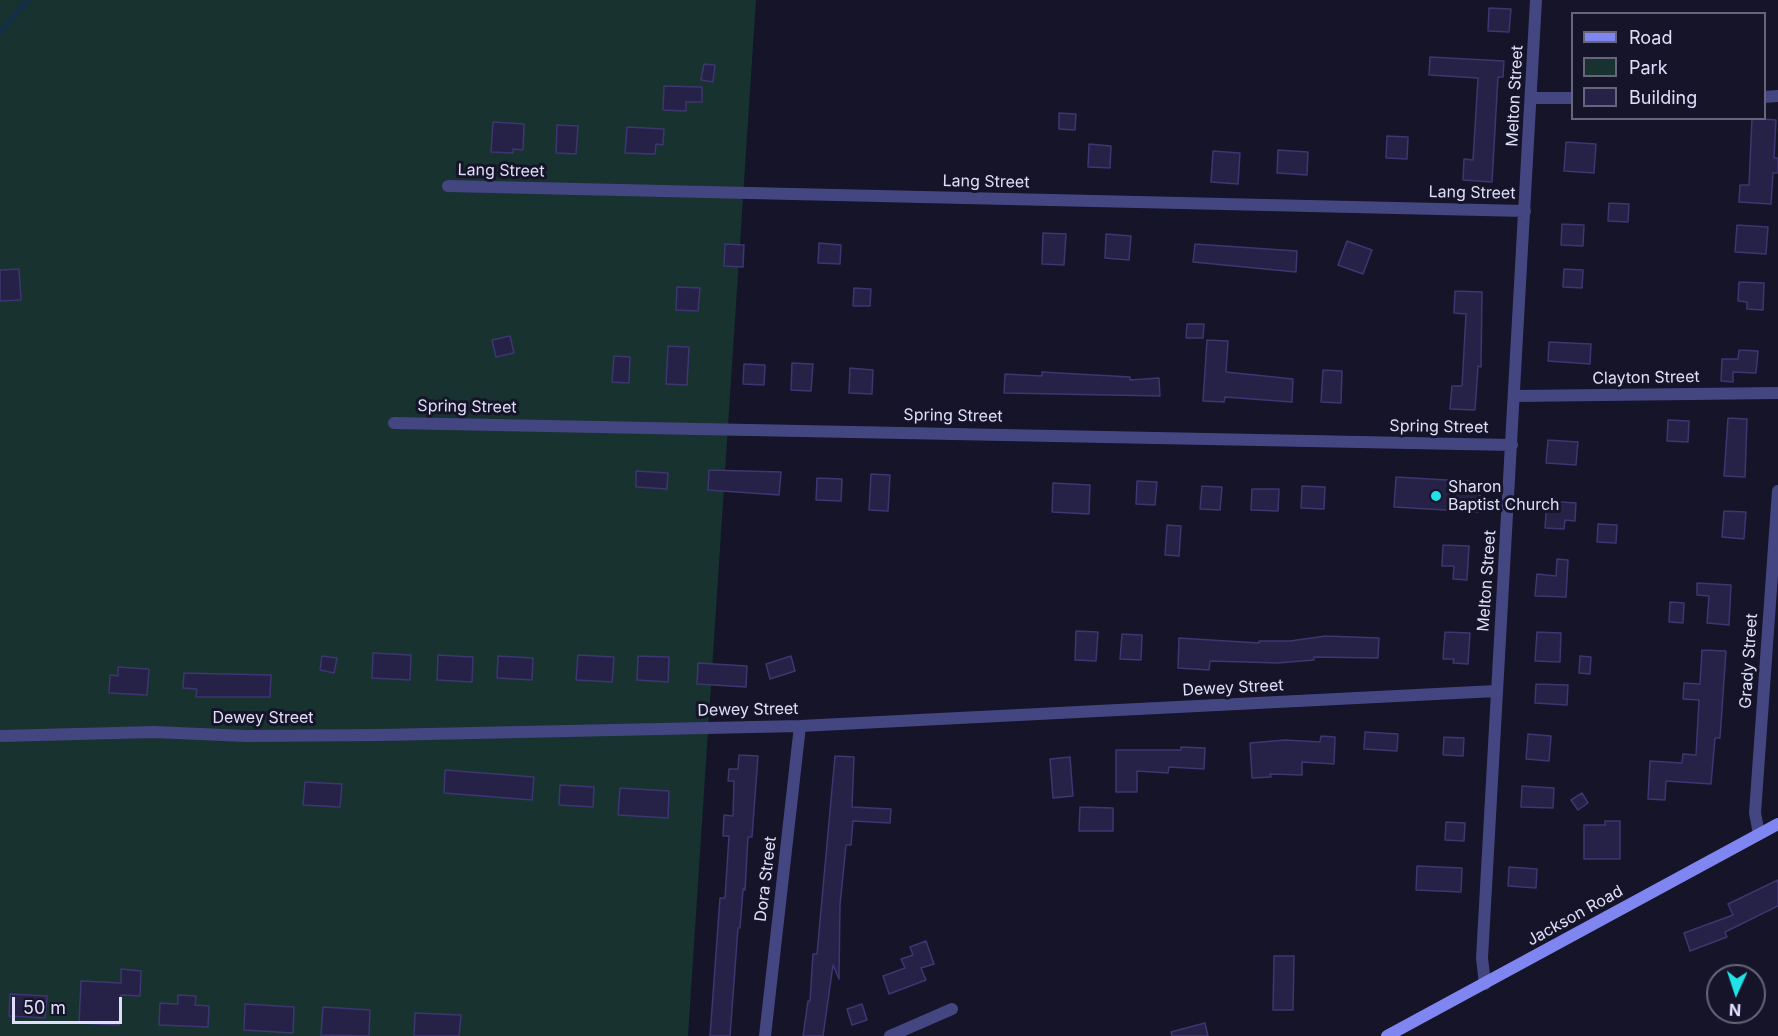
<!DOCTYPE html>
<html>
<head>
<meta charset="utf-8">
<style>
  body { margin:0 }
  #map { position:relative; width:1778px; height:1036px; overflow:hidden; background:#151428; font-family:Inter,sans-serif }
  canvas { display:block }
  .legend { position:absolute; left:1571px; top:12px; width:195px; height:108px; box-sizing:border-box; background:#151428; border:2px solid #66657c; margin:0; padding:8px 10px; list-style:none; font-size:18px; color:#e0dffb }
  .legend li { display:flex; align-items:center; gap:12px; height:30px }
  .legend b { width:30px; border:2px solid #66657c }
  .north { position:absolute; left:1706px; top:964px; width:60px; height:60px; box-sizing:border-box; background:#151428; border:2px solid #66657c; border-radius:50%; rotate:183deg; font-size:16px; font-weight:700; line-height:24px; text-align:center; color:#e0dffb }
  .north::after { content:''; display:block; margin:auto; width:21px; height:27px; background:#1fe3e7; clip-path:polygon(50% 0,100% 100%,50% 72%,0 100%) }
  .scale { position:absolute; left:12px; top:997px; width:110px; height:27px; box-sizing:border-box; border:3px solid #e0dffb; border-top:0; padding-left:8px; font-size:18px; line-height:21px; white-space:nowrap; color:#e0dffb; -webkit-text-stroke:4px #151428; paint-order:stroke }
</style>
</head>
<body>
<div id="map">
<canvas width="1778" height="1036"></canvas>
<ul class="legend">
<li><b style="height:8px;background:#8086f1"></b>Road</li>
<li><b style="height:16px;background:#17322f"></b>Park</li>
<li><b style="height:16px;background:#262247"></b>Building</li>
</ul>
<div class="north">N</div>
<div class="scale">50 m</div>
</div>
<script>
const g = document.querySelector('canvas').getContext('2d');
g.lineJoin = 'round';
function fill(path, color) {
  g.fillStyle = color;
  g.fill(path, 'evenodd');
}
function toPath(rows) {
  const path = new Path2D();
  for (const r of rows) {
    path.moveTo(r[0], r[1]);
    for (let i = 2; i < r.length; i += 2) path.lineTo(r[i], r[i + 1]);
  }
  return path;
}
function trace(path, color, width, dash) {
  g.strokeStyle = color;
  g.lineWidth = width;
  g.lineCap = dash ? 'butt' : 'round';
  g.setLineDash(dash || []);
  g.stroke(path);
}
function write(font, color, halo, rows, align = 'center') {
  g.font = font + ' Inter,sans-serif';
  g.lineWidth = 6;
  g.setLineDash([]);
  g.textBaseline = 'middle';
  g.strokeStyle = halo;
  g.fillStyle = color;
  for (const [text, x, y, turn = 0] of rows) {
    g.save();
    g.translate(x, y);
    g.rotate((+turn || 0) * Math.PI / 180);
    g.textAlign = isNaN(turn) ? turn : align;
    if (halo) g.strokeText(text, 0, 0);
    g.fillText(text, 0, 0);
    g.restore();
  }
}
const green = toPath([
  [0,0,756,0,688,1036,0,1036]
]);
const stream = toPath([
  [0,32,28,0]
]);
const building = toPath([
  [1489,8,1511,9,1509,32,1488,31,1489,8],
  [1430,57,1504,61,1503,77,1498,77,1492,182,1463,180,1464,159,1473,160,1478,78,1429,75,1430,57],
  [704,64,715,65,713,82,701,80,704,64],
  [664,86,702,87,702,102,686,102,686,111,663,110,664,86],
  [1059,113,1076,114,1075,130,1059,129,1059,113],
  [1752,118,1776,120,1774,158,1778,158,1778,173,1773,173,1771,204,1739,202,1740,185,1749,185,1752,118],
  [493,122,524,124,523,150,513,149,513,153,491,152,493,122],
  [557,125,578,126,576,154,556,153,557,125],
  [627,127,664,129,663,145,656,144,655,154,625,153,627,127],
  [1387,136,1408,137,1407,159,1386,158,1387,136],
  [1566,142,1596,144,1594,173,1564,171,1566,142],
  [1089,144,1111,146,1110,168,1088,167,1089,144],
  [1278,150,1308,152,1307,175,1277,173,1278,150],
  [1213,151,1240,153,1238,184,1211,182,1213,151],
  [1609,203,1629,204,1628,222,1608,221,1609,203],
  [1562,224,1584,225,1583,246,1561,245,1562,224],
  [1737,225,1768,227,1766,254,1735,252,1737,225],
  [1043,233,1066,234,1064,265,1042,264,1043,233],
  [1106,234,1131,236,1129,260,1105,258,1106,234],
  [1347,241,1372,250,1363,274,1338,265,1347,241],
  [819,243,841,245,840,264,818,263,819,243],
  [725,244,744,245,743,267,724,266,725,244],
  [1195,244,1297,251,1296,272,1193,262,1195,244],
  [19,269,21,300,0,301,0,270,19,269],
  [1564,269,1583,270,1582,288,1563,287,1564,269],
  [1739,282,1764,283,1763,310,1747,309,1747,302,1738,301,1739,282],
  [677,287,700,288,698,311,676,310,677,287],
  [854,288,871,289,870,306,853,306,854,288],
  [1455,291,1482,292,1481,367,1478,366,1475,410,1450,409,1452,386,1462,386,1466,314,1454,313,1455,291],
  [1187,324,1204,324,1203,338,1186,338,1187,324],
  [510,336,514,353,496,357,492,340,510,336],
  [1207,340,1228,341,1226,372,1293,379,1292,402,1225,397,1224,402,1203,401,1207,340],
  [1549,342,1591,344,1590,364,1548,361,1549,342],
  [668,346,689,347,687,385,666,384,668,346],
  [1739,350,1758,351,1756,373,1733,372,1733,382,1721,381,1722,359,1738,359,1739,350],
  [614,356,630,357,629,383,612,382,614,356],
  [792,363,813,364,811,391,791,390,792,363],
  [744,364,765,365,764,385,743,384,744,364],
  [850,368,873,370,872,394,849,393,850,368],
  [1323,370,1342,371,1341,403,1321,402,1323,370],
  [1042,372,1130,377,1130,380,1159,378,1160,396,1004,393,1005,374,1042,376,1042,372],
  [1728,418,1747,419,1745,477,1724,476,1728,418],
  [1668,420,1689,421,1688,442,1667,441,1668,420],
  [1548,440,1578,442,1576,465,1546,463,1548,440],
  [709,470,781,472,779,495,708,490,709,470],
  [636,471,668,473,667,489,636,487,636,471],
  [871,474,890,475,888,511,869,510,871,474],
  [1396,477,1481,482,1479,512,1394,507,1396,477],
  [817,478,842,479,841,501,816,500,817,478],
  [1137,481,1157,482,1155,505,1136,504,1137,481],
  [1053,483,1090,485,1089,514,1052,512,1053,483],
  [1202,486,1222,487,1220,510,1200,509,1202,486],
  [1302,486,1325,487,1324,509,1301,508,1302,486],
  [1252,489,1279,489,1278,511,1251,510,1252,489],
  [1547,501,1576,503,1575,521,1565,520,1564,529,1545,528,1547,501],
  [1724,511,1746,512,1744,539,1722,537,1724,511],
  [1598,524,1617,525,1616,543,1597,542,1598,524],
  [1167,525,1181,526,1179,556,1165,555,1167,525],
  [1443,545,1469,546,1467,580,1453,579,1454,566,1442,566,1443,545],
  [1557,559,1568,560,1566,597,1535,596,1537,574,1556,576,1557,559],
  [1697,583,1731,585,1729,625,1707,623,1709,596,1697,595,1697,583],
  [1670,602,1684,603,1683,623,1669,622,1670,602],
  [1076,631,1098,632,1096,661,1075,660,1076,631],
  [1445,632,1470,633,1468,664,1453,663,1454,659,1443,659,1445,632],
  [1537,632,1561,633,1560,662,1535,661,1537,632],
  [1122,634,1142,635,1141,660,1120,659,1122,634],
  [1326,636,1379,638,1378,658,1314,657,1314,660,1278,663,1210,661,1209,670,1178,668,1179,638,1259,643,1259,641,1290,641,1326,636],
  [1702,650,1726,651,1720,738,1715,738,1711,784,1666,781,1665,800,1648,799,1650,761,1682,763,1683,754,1696,755,1699,700,1683,699,1684,683,1700,684,1702,650],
  [373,653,411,655,410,680,372,678,373,653],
  [438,655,473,657,472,682,437,680,438,655],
  [578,655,614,657,612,682,576,680,578,655],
  [322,656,337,658,334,673,320,670,322,656],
  [498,656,533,658,532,680,497,678,498,656],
  [638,656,669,657,668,682,637,680,638,656],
  [791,656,795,671,770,679,766,664,791,656],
  [1580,656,1591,657,1590,674,1579,673,1580,656],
  [698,663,747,666,746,687,697,684,698,663],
  [118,667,149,669,147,695,109,693,110,675,118,676,118,667],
  [184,673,271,675,270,697,196,697,197,689,183,688,184,673],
  [1536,684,1568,685,1567,705,1535,703,1536,684],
  [1365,732,1398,734,1397,751,1364,749,1365,732],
  [1528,734,1551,736,1549,761,1526,759,1528,734],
  [1321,736,1335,737,1334,764,1302,762,1302,775,1270,774,1271,777,1252,778,1250,743,1285,740,1320,742,1321,736],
  [1444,737,1464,738,1463,756,1443,755,1444,737],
  [1181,747,1205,748,1204,769,1169,767,1168,773,1137,771,1137,792,1116,792,1116,750,1181,750,1181,747],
  [739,755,758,756,752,837,748,837,745,890,743,889,740,928,738,928,730,1036,710,1036,720,898,725,898,729,836,723,836,724,815,733,816,734,781,728,781,729,769,738,769,739,755],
  [835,756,854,757,852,807,891,809,890,823,853,821,851,845,846,845,840,905,839,979,833,965,823,1036,803,1036,808,1001,810,1001,813,954,817,954,835,756],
  [1070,757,1073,796,1053,798,1050,759,1070,757],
  [445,770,534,777,532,800,444,793,445,770],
  [305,782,342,784,340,807,303,805,305,782],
  [560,785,594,787,593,807,559,805,560,785],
  [1522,786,1554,788,1553,808,1521,807,1522,786],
  [620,788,669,791,668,818,618,815,620,788],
  [1582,793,1588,803,1578,810,1571,800,1582,793],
  [1080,807,1113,808,1113,831,1079,831,1080,807],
  [1605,821,1620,821,1620,859,1584,859,1584,825,1605,825,1605,821],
  [1446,822,1465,823,1464,841,1445,840,1446,822],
  [1417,866,1462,868,1461,892,1416,890,1417,866],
  [1509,867,1537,869,1536,888,1508,886,1509,867],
  [1778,880,1778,906,1725,932,1727,937,1690,951,1684,933,1733,915,1728,904,1778,880],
  [926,941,934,964,921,968,926,980,889,994,883,976,905,968,901,959,913,955,910,947,926,941],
  [1274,956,1294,956,1293,1010,1273,1010,1274,956],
  [121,969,141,971,140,996,121,995,119,1025,79,1023,81,981,121,983,121,969],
  [10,994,47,996,45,1018,9,1016,10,994],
  [178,995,196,996,195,1005,209,1006,208,1027,159,1025,160,1003,178,1004,178,995],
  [245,1004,294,1007,293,1033,244,1030,245,1004],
  [862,1004,867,1020,852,1025,847,1009,862,1004],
  [323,1007,370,1010,369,1036,321,1035,323,1007],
  [415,1013,461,1015,459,1036,414,1036,415,1013],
  [1205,1023,1208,1036,1172,1036,1171,1032,1205,1023]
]);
const street = toPath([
  [1764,97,1778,96],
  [1532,98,1572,98],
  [448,186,1525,211],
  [1515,396,1778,393],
  [394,423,1512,445],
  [0,736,154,732,246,736,381,735,800,726,1496,691],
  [1759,834,1755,813,1778,491],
  [1485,984,1482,958,1536,0],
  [765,1036,800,726],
  [890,1036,952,1009]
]);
const secondary = toPath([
  [1387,1036,1778,824]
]);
const markers = [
  [1436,496,6,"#1fe3e7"]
];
const streetNames = [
  ["Melton Street",1515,96,-87],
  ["Lang Street",501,171,1],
  ["Lang Street",986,182,1],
  ["Lang Street",1472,193,1],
  ["Clayton Street",1646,378,-1],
  ["Spring Street",467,407,1],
  ["Spring Street",953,416,1],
  ["Spring Street",1439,427,1],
  ["Melton Street",1487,581,-86],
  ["Grady Street",1749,661,-86],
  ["Dewey Street",1233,688,-3],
  ["Dewey Street",748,710,-1],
  ["Dewey Street",263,718],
  ["Dora Street",766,879,-83],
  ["Jackson Road",1575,916,-29]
];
const poiNames = [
  ["Sharon",1448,487],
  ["Baptist Church",1448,505]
];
fill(green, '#17322f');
trace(stream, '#152e4b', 4.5);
fill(building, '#262247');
trace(building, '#3d3671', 1.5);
trace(street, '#444682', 12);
trace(secondary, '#8086f1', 12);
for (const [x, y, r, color] of markers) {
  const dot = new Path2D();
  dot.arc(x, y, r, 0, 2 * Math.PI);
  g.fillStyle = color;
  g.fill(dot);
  trace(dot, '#151428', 2);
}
write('16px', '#e0dffb', '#151428', streetNames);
write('16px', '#e0dffb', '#151428', poiNames, 'left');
</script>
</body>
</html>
